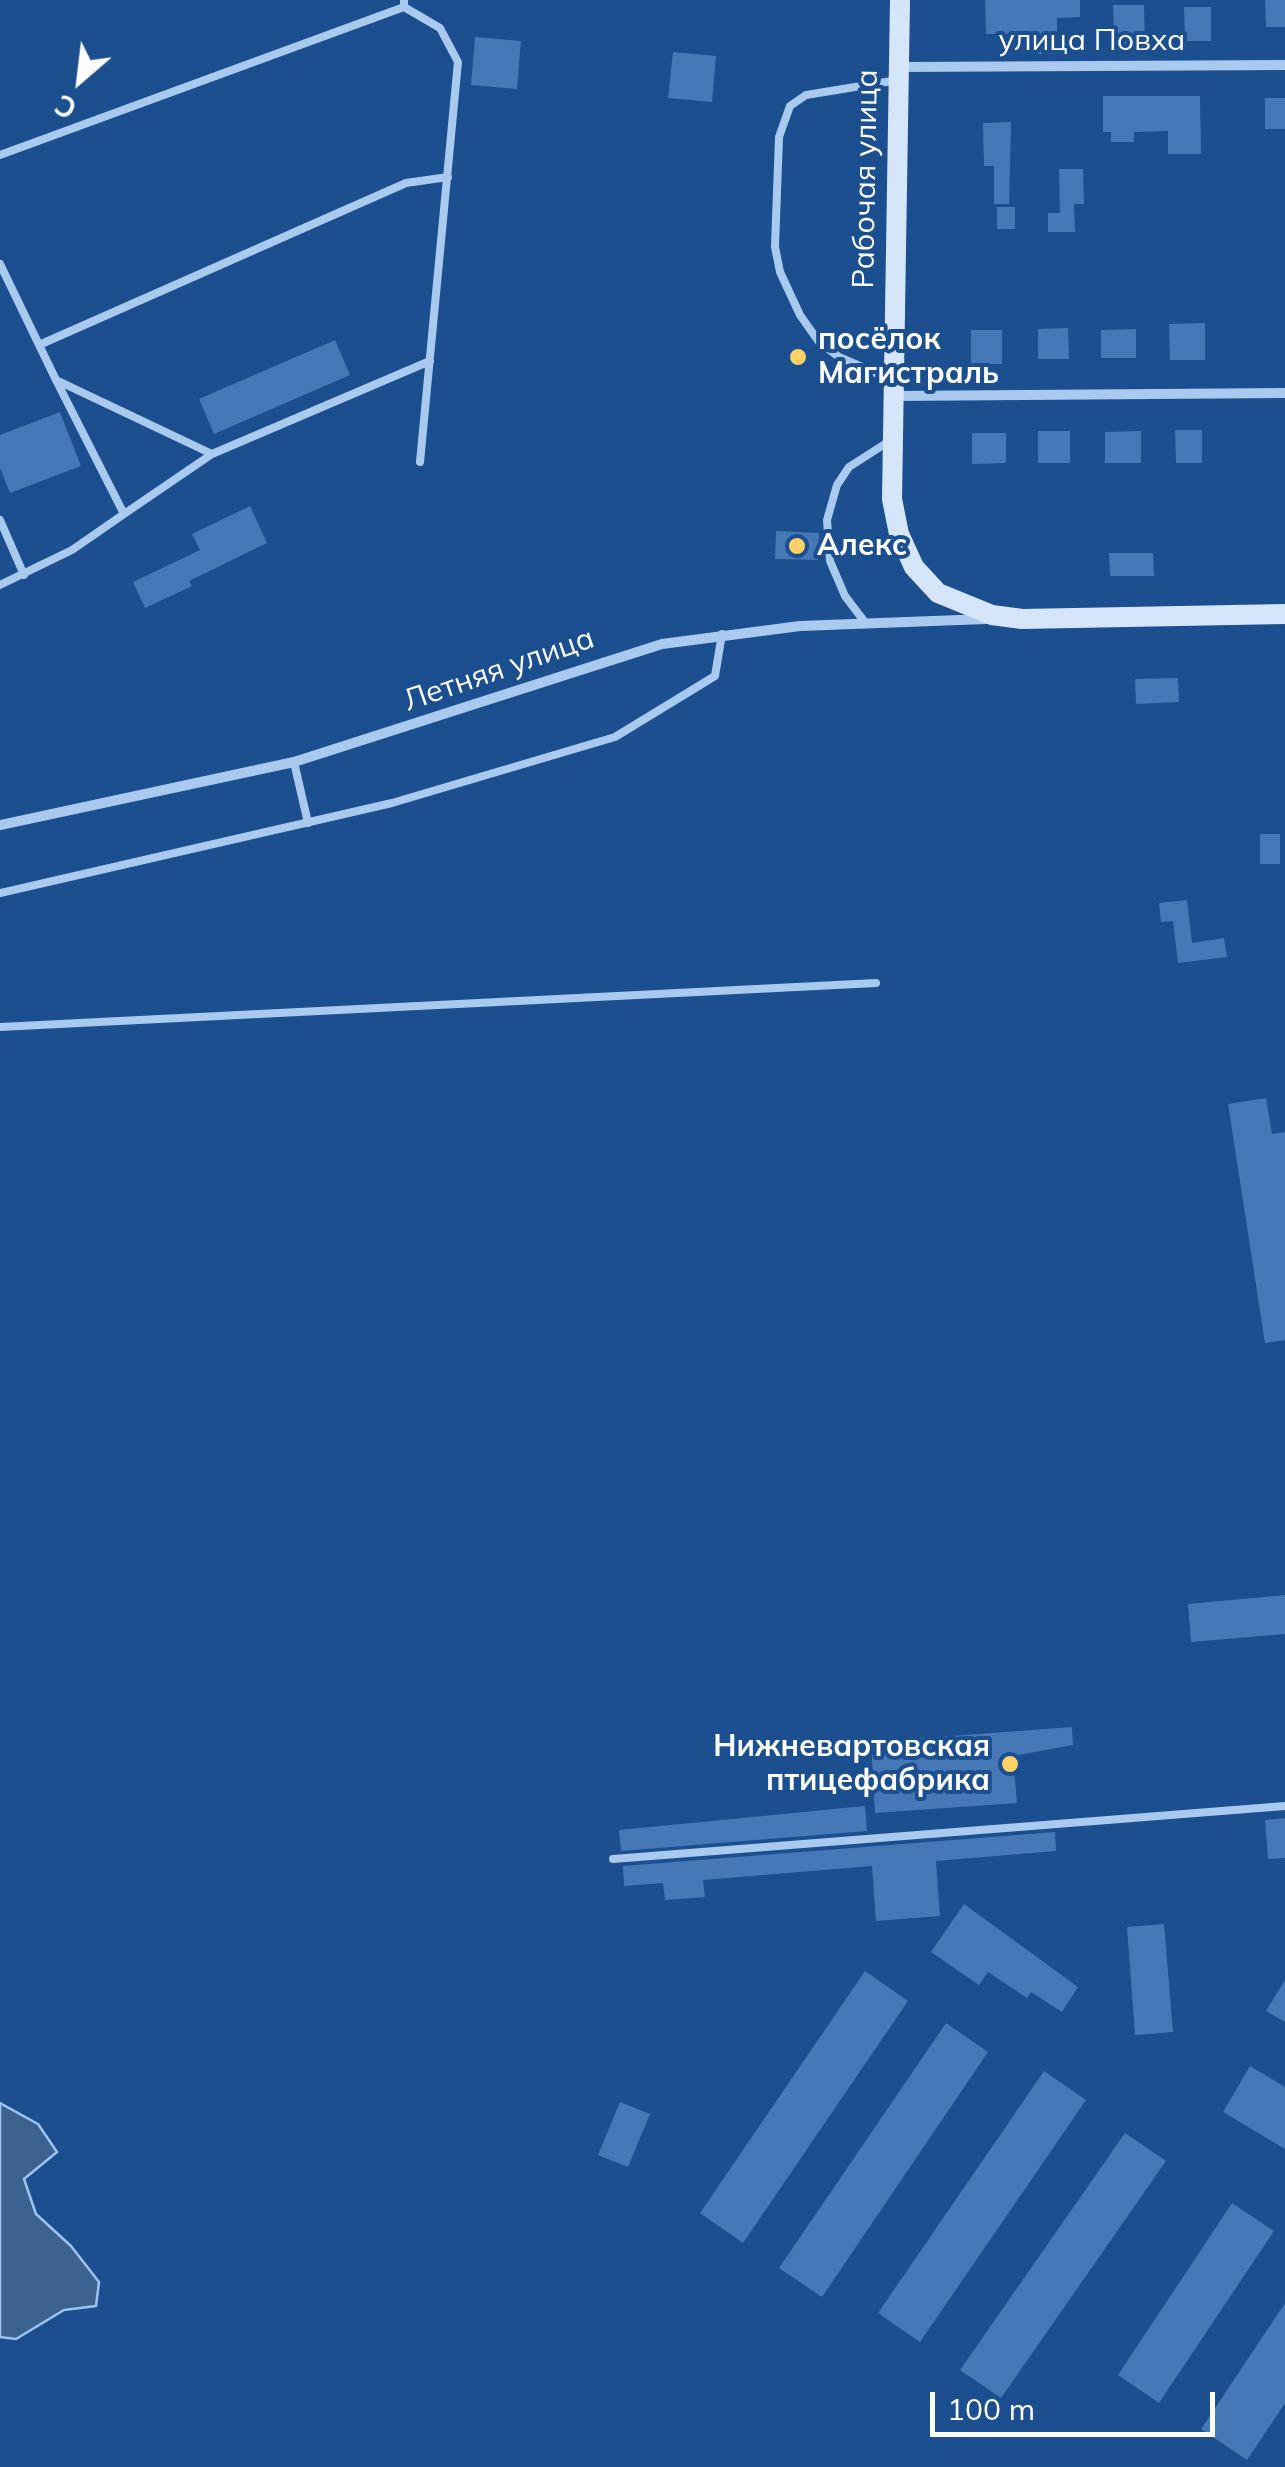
<!DOCTYPE html>
<html>
<head>
<meta charset="utf-8">
<style>
  body { margin:0 }
  #map { position:relative; width:1285px; height:2467px; overflow:hidden; background:#1b4f8f; font-family:Mulish,sans-serif }
  canvas { display:block }
  .north { position:absolute; left:30px; top:30px; width:100px; height:100px; -webkit-text-stroke:8px #1b4f8f; paint-order:stroke; rotate:208deg; font-size:28px; font-weight:700; line-height:40px; text-align:center; color:#fff }
  .north::after { content:''; display:block; margin:auto; width:35px; height:45px; background:#fff; clip-path:polygon(50% 0,100% 100%,50% 72%,0 100%) }
  .scale { position:absolute; left:930px; top:2392px; width:285px; height:45px; box-sizing:border-box; border:5px solid #fff; border-top:0; padding-left:12px; font-size:30px; line-height:35px; white-space:nowrap; color:#fff; -webkit-text-stroke:8px #1b4f8f; paint-order:stroke }
</style>
</head>
<body>
<div id="map">
<canvas width="1285" height="2467"></canvas>
<div class="north">С</div>
<div class="scale">100 m</div>
</div>
<script>
const g = document.querySelector('canvas').getContext('2d');
g.lineJoin = 'round';
function fill(path, color) {
  g.fillStyle = color;
  g.fill(path, 'evenodd');
}
function toPath(rows) {
  const path = new Path2D();
  for (const r of rows) {
    path.moveTo(r[0], r[1]);
    for (let i = 2; i < r.length; i += 2) path.lineTo(r[i], r[i + 1]);
  }
  return path;
}
function trace(path, color, width, dash) {
  g.strokeStyle = color;
  g.lineWidth = width;
  g.lineCap = dash ? 'butt' : 'round';
  g.setLineDash(dash || []);
  g.stroke(path);
}
function write(font, color, halo, rows, align = 'center') {
  g.font = font + ' Mulish,sans-serif';
  g.lineWidth = 8;
  g.setLineDash([]);
  g.textBaseline = 'middle';
  g.strokeStyle = halo;
  g.fillStyle = color;
  for (const [text, x, y, turn = 0] of rows) {
    g.save();
    g.translate(x, y);
    g.rotate((+turn || 0) * Math.PI / 180);
    g.textAlign = isNaN(turn) ? turn : align;
    if (halo) g.strokeText(text, 0, 0);
    g.fillText(text, 0, 0);
    g.restore();
  }
}
const water = toPath([
  [0,2103,38,2124,57,2152,24,2179,36,2214,71,2246,99,2282,96,2306,64,2310,16,2339,0,2337,0,2103]
]);
const building = toPath([
  [985,0,1080,0,1080,17,1057,18,1057,54,1025,54,1025,34,986,34],
  [1265,0,1285,0,1285,27,1266,27],
  [1113,5,1144,5,1145,44,1114,44],
  [1184,7,1211,7,1211,41,1185,41],
  [475,37,521,41,517,89,471,85],
  [673,52,716,56,712,102,668,98],
  [1103,96,1200,96,1201,154,1168,154,1168,131,1134,132,1134,142,1111,142,1111,132,1103,132],
  [1265,98,1285,98,1285,129,1265,129],
  [1011,122,1009,204,994,204,994,166,984,166,983,123],
  [1059,169,1083,169,1084,204,1074,204,1075,232,1048,232,1048,213,1060,213],
  [997,207,1015,207,1015,229,997,229],
  [1205,323,1205,360,1170,360,1169,324],
  [1068,328,1069,359,1038,359,1038,329],
  [1136,329,1136,358,1101,358,1101,330],
  [971,330,1002,330,1002,364,971,364],
  [335,340,350,375,214,434,199,399],
  [60,412,81,466,10,493,0,468,0,435],
  [1175,430,1202,430,1202,463,1176,463],
  [1038,431,1070,431,1070,463,1038,463],
  [1141,431,1141,463,1105,463,1105,432],
  [972,433,1006,433,1006,463,972,464],
  [250,506,267,543,189,581,192,586,145,608,133,582,200,550,192,534],
  [776,531,819,533,818,560,775,559],
  [1109,553,1153,553,1154,576,1110,576],
  [1178,678,1179,702,1136,704,1135,679],
  [1260,834,1280,834,1280,864,1260,864],
  [1187,900,1192,943,1224,938,1227,957,1178,963,1173,921,1161,922,1159,903],
  [1266,1098,1272,1134,1285,1132,1285,1340,1265,1343,1228,1104],
  [1285,1595,1285,1634,1191,1642,1188,1604],
  [1072,1727,1073,1745,1013,1756,1017,1803,875,1813,871,1742],
  [865,1806,867,1831,621,1851,619,1830],
  [1285,1818,1285,1858,1268,1859,1265,1820],
  [1055,1832,1056,1851,936,1861,940,1916,876,1921,872,1866,703,1880,705,1897,665,1900,663,1883,624,1886,623,1866],
  [964,1904,1078,1987,1062,2012,1031,1992,1027,1998,988,1972,979,1985,931,1952],
  [1164,1924,1173,2032,1135,2035,1127,1927],
  [865,1971,908,2001,743,2243,700,2213],
  [1285,1980,1285,2022,1266,2011],
  [946,2023,988,2052,822,2297,779,2268],
  [1250,2066,1285,2087,1285,2149,1223,2112],
  [1044,2071,1086,2100,920,2342,878,2313],
  [620,2102,650,2114,628,2167,598,2155],
  [1125,2133,1166,2161,1001,2398,960,2370],
  [1232,2203,1274,2231,1159,2403,1118,2375],
  [1285,2303,1285,2403,1247,2460,1201,2429]
]);
const lane = toPath([
  [404,7,440,28,458,62,420,462],
  [0,155,404,7,404,0],
  [0,264,56,380,212,454,430,361],
  [39,345,406,183,448,177],
  [56,380,124,514,212,454],
  [892,380,839,357,819,342,800,315,780,272,775,247,779,137,790,106,806,95,898,80],
  [0,520,24,575],
  [0,585,72,550,124,514],
  [864,621,845,596,830,561,827,520,837,485,849,467,888,442],
  [294,762,308,823],
  [0,893,392,803,615,737,715,676,722,634],
  [0,1027,876,983],
  [613,1859,1285,1806]
]);
const street = toPath([
  [900,67,1285,65],
  [893,396,1285,393],
  [0,825,294,762,662,644,800,626,986,619]
]);
const secondary = toPath([
  [900,0,892,499,899,534,914,567,938,593,992,615,1022,619,1285,614]
]);
const markers = [
  [798,357,10,"#ffd166"],
  [797,546,10,"#ffd166"],
  [1010,1764,10,"#ffd166"]
];
const streetNames = [
  ["улица Повха",1092,41],
  ["Рабочая улица",866,179,-89],
  ["Летняя улица",499,670,-19]
];
const poiNames = [
  ["посёлок",818,340],
  ["Магистраль",818,374],
  ["Алекс",817,546],
  ["Нижневартовская",990,1747,"right"],
  ["птицефабрика",990,1781,"right"]
];
fill(water, '#3c6290');
trace(water, '#9cc4f0', 2.5);
fill(building, '#4478b7');
trace(lane, '#a9c9ee', 8);
trace(street, '#a9c9ee', 10);
trace(secondary, '#d6e6fa', 20);
for (const [x, y, r, color] of markers) {
  const dot = new Path2D();
  dot.arc(x, y, r, 0, 2 * Math.PI);
  g.fillStyle = color;
  g.fill(dot);
  trace(dot, '#1b4f8f', 4);
}
write('30px', '#fff', '#1b4f8f', streetNames);
write('bold 30px', '#fff', '#1b4f8f', poiNames, 'left');
</script>
</body>
</html>
